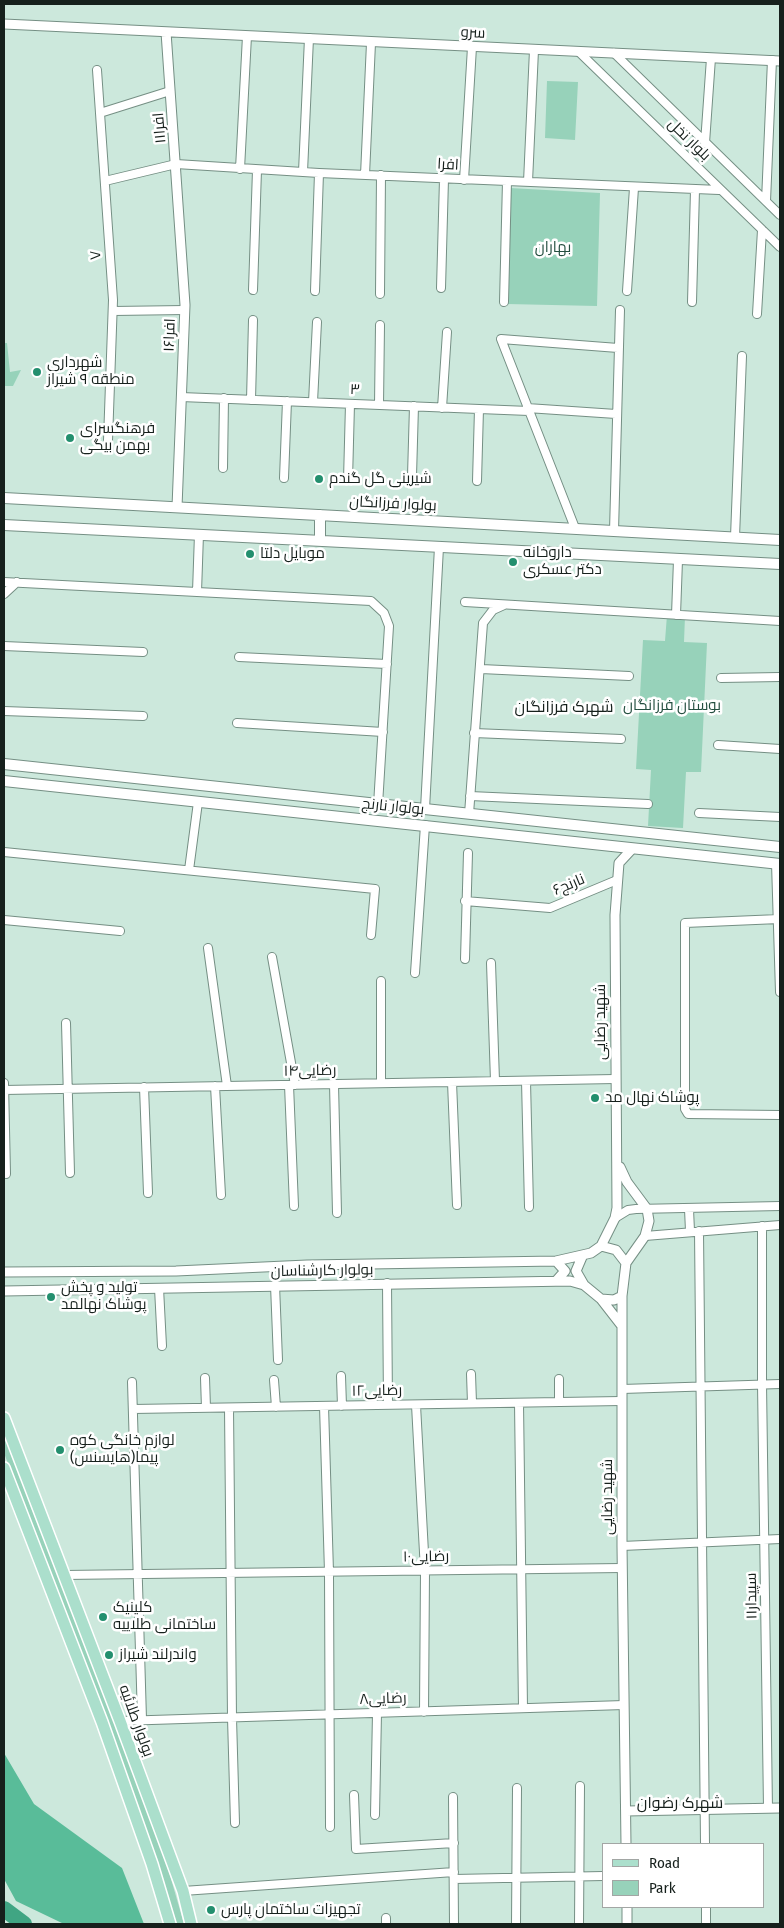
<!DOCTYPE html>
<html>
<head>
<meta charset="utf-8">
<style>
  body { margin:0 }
  #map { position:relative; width:784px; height:1928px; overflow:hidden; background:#cce8dc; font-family:"Fira Sans Condensed",sans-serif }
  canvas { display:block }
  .frame { position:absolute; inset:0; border:5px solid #16201c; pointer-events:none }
  .legend { position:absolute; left:602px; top:1843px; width:162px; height:65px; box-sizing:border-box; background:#fff; border:1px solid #a2a6a4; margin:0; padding:6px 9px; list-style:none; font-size:15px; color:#16201c }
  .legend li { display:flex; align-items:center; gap:10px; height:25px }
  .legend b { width:25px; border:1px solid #a2a6a4 }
</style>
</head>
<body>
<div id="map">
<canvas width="784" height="1928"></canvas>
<div class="frame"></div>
<ul class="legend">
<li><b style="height:6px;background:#abdfcc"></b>Road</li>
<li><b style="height:14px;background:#97d2ba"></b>Park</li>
</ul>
</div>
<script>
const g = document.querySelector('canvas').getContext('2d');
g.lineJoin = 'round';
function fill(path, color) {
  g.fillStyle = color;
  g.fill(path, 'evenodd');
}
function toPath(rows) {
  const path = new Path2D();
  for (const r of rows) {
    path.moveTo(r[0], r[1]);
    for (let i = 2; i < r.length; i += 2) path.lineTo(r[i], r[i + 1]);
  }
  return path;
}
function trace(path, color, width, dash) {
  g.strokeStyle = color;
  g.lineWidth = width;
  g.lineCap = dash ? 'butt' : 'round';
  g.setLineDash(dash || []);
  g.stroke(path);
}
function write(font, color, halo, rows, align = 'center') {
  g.font = font + ' "Fira Sans Condensed",Cairo,sans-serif';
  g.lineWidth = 5;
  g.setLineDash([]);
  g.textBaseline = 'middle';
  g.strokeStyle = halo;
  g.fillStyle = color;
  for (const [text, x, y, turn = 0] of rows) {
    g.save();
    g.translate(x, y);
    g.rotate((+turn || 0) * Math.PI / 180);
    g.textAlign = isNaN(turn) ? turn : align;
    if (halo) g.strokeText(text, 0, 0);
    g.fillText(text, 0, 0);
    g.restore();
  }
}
const green = toPath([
  [547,81,578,82,575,140,545,138],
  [510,188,600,193,597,306,507,304],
  [4,343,7,343,10,372,21,370,13,386,4,386],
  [667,615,685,616,684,642,707,643,701,772,686,772,683,828,648,826,651,770,636,769,643,640,665,641],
  [4,1432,133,1771,169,1872,184,1924,175,1924,162,1878,107,1722,4,1453]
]);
const forest = toPath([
  [4,1753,34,1804,122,1868,144,1924,64,1924,16,1901,4,1879]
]);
const river = toPath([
  [4,1909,24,1924]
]);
const minor = toPath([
  [579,52,780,247],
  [614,53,780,215],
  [97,70,113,300,108,440],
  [100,113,170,91],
  [705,143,711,58],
  [240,169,247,36],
  [303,172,309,38],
  [365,175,371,43],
  [464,180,472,47],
  [105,181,176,164,319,173,719,190],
  [528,182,534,50],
  [766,201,772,60],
  [441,288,444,179],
  [253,290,257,170],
  [315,291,319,173],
  [627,291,634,188],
  [380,294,381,175],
  [504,302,507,181],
  [692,302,695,190],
  [113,311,185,310],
  [757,314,762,230],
  [181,397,529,411],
  [251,400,253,320],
  [313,402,317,322],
  [379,405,380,325],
  [442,408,447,332],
  [527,408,616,414],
  [223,468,224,398],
  [412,476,414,406],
  [284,478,287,401],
  [348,480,350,404],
  [477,481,479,409],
  [575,528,501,339,618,348],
  [614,531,620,310],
  [735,537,742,356],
  [4,582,371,601,384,613,389,626,378,805],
  [197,592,199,534],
  [4,594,17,582],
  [465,602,780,621],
  [676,615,678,560],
  [4,646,143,652],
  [239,657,387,664],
  [481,669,629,676],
  [721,678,780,677],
  [4,711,143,716],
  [237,723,383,732],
  [474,733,621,739],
  [718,745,780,749],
  [470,796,648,804],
  [425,809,439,547],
  [699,813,780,817],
  [469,814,483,623,493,610,504,605],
  [4,852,375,889,371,935],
  [776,863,780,992],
  [189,870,198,802],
  [465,901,550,908,617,880],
  [779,919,685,923,685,1109,688,1114,780,1115],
  [4,920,120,931],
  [208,948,227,1086],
  [272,957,295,1085],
  [465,959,468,853],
  [491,963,495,1081],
  [415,973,425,825],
  [66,1023,70,1173],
  [526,1081,529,1207],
  [452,1082,457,1205],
  [4,1083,6,1174],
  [381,1083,381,981],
  [334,1084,337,1213],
  [289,1085,294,1206],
  [215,1086,221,1195],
  [144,1087,148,1193],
  [4,1090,615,1079],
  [689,1209,690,1231],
  [615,1218,628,1210,636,1209,780,1206],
  [762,1226,762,1384,768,1808],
  [699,1231,705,1844],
  [645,1236,780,1225],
  [387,1283,388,1405],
  [275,1285,278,1360],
  [159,1288,162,1346],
  [471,1374,472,1403],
  [341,1376,342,1406],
  [205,1378,206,1408],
  [274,1380,276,1407],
  [132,1382,142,1719],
  [622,1389,780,1384],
  [559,1402,559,1379],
  [519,1403,523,1708],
  [416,1405,425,1571,424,1712],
  [324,1406,329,1572,330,1827],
  [229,1408,232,1718,235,1823],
  [133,1409,621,1401],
  [622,1546,780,1539],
  [64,1575,622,1568],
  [120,1721,624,1705],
  [354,1795,356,1849,454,1843],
  [453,1797,454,1924],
  [375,1815,377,1713],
  [454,1879,603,1876],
  [183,1891,454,1872],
  [706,1907,706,1924],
  [386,1924,386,1918],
  [516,1924,517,1788],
  [579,1924,580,1786]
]);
const tertiary = toPath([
  [4,24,780,61],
  [166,32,185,305,177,507],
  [620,1167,627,1182,647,1209,649,1221,645,1236,626,1263,622,1296,622,1546,626,1844],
  [601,1246,616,1250,626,1263],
  [582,1257,576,1271,584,1285],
  [556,1261,565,1271,557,1280],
  [4,1272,176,1271,307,1265,556,1261,591,1253,601,1246,615,1218,617,1208,615,915,619,863,632,849],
  [4,1291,570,1281,584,1285,601,1299,622,1326],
  [601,1299,614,1300,622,1296],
  [626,1811,780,1808],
  [627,1907,627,1924]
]);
const secondary = toPath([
  [4,498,780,540],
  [4,525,780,564],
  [320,540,320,515],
  [4,764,780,847],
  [4,781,780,864]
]);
const primary = toPath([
  [4,1418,120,1721,183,1891,191,1924],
  [4,1468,102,1722,152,1864,170,1924]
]);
const markers = [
  [37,372,5,"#238f6e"],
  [70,438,5,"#238f6e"],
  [319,479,5,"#238f6e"],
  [250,554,5,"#238f6e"],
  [513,562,5,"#238f6e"],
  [595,1098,5,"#238f6e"],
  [51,1297,5,"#238f6e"],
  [60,1450,5,"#238f6e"],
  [103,1617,5,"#238f6e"],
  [109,1655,5,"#238f6e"],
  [211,1910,5,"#238f6e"]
];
const streetNames = [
  ["سرو",473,33,3],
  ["افرا۱۱",160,128,-95],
  ["بلوار نخل",689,140,44],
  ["افرا",448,165,3],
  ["۷",96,255,-94],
  ["۱۶افرا",170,335,-88],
  ["۳",355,390,2],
  ["بولوار فرزانگان",393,504,3],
  ["بولوار نارنج",393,807,6],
  ["نارنج۶",569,885,-23],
  ["شهید رضایی",601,1022,-90],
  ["رضایی۱۴",310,1071,-1],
  ["بولوار کارشناسان",322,1271,-1],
  ["رضایی۱۲",377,1391,-1],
  ["شهید رضایی",608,1497,-90],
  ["رضایی۱۰",426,1557,-1],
  ["سپیدار۱۱",752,1596,-91],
  ["رضایی۸",383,1699,-2],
  ["بولوار طلائیه",136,1721,70]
];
const parkNames = [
  ["بهاران",553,248],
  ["بوستان فرزانگان",672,706]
];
const poiNames = [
  ["شهرداری",47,363],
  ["منطقه ۹ شیراز",47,380],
  ["فرهنگسرای",80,429],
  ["بهمن بیگی",80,446],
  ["شیرینی گل گندم",329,479],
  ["داروخانه",523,553],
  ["دکتر عسکری",523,570],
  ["موبایل دلتا",260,554],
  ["پوشاک نهال مد",605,1098],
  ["تولید و پخش",61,1288],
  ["پوشاک نهالمد",61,1305],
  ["لوازم خانگی کوه",70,1441],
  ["پیما(هایسنس)",70,1458],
  ["کلینیک",113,1608],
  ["ساختمانی طلاییه",113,1625],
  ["واندرلند شیراز",119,1655],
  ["تجهیزات ساختمان پارس",221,1910]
];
const neighbourhoodNames = [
  ["شهرک فرزانگان",564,708],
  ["شهرک رضوان",680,1804]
];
fill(green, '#97d2ba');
fill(forest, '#59bc99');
trace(river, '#40a583', 16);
trace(minor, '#758f84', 10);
trace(tertiary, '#758f84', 11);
trace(secondary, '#758f84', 12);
trace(primary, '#fff', 14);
trace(minor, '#fff', 8);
trace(tertiary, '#fff', 9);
trace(secondary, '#fff', 10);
trace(primary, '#abdfcc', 11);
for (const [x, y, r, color] of markers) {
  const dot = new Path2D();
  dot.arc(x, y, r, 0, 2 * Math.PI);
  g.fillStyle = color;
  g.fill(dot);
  trace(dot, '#fff', 2);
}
write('15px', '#16201c', '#fff', streetNames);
write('15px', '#244f40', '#fff', parkNames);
write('15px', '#16201c', '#fff', poiNames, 'left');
write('16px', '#16201c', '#fff', neighbourhoodNames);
</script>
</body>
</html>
